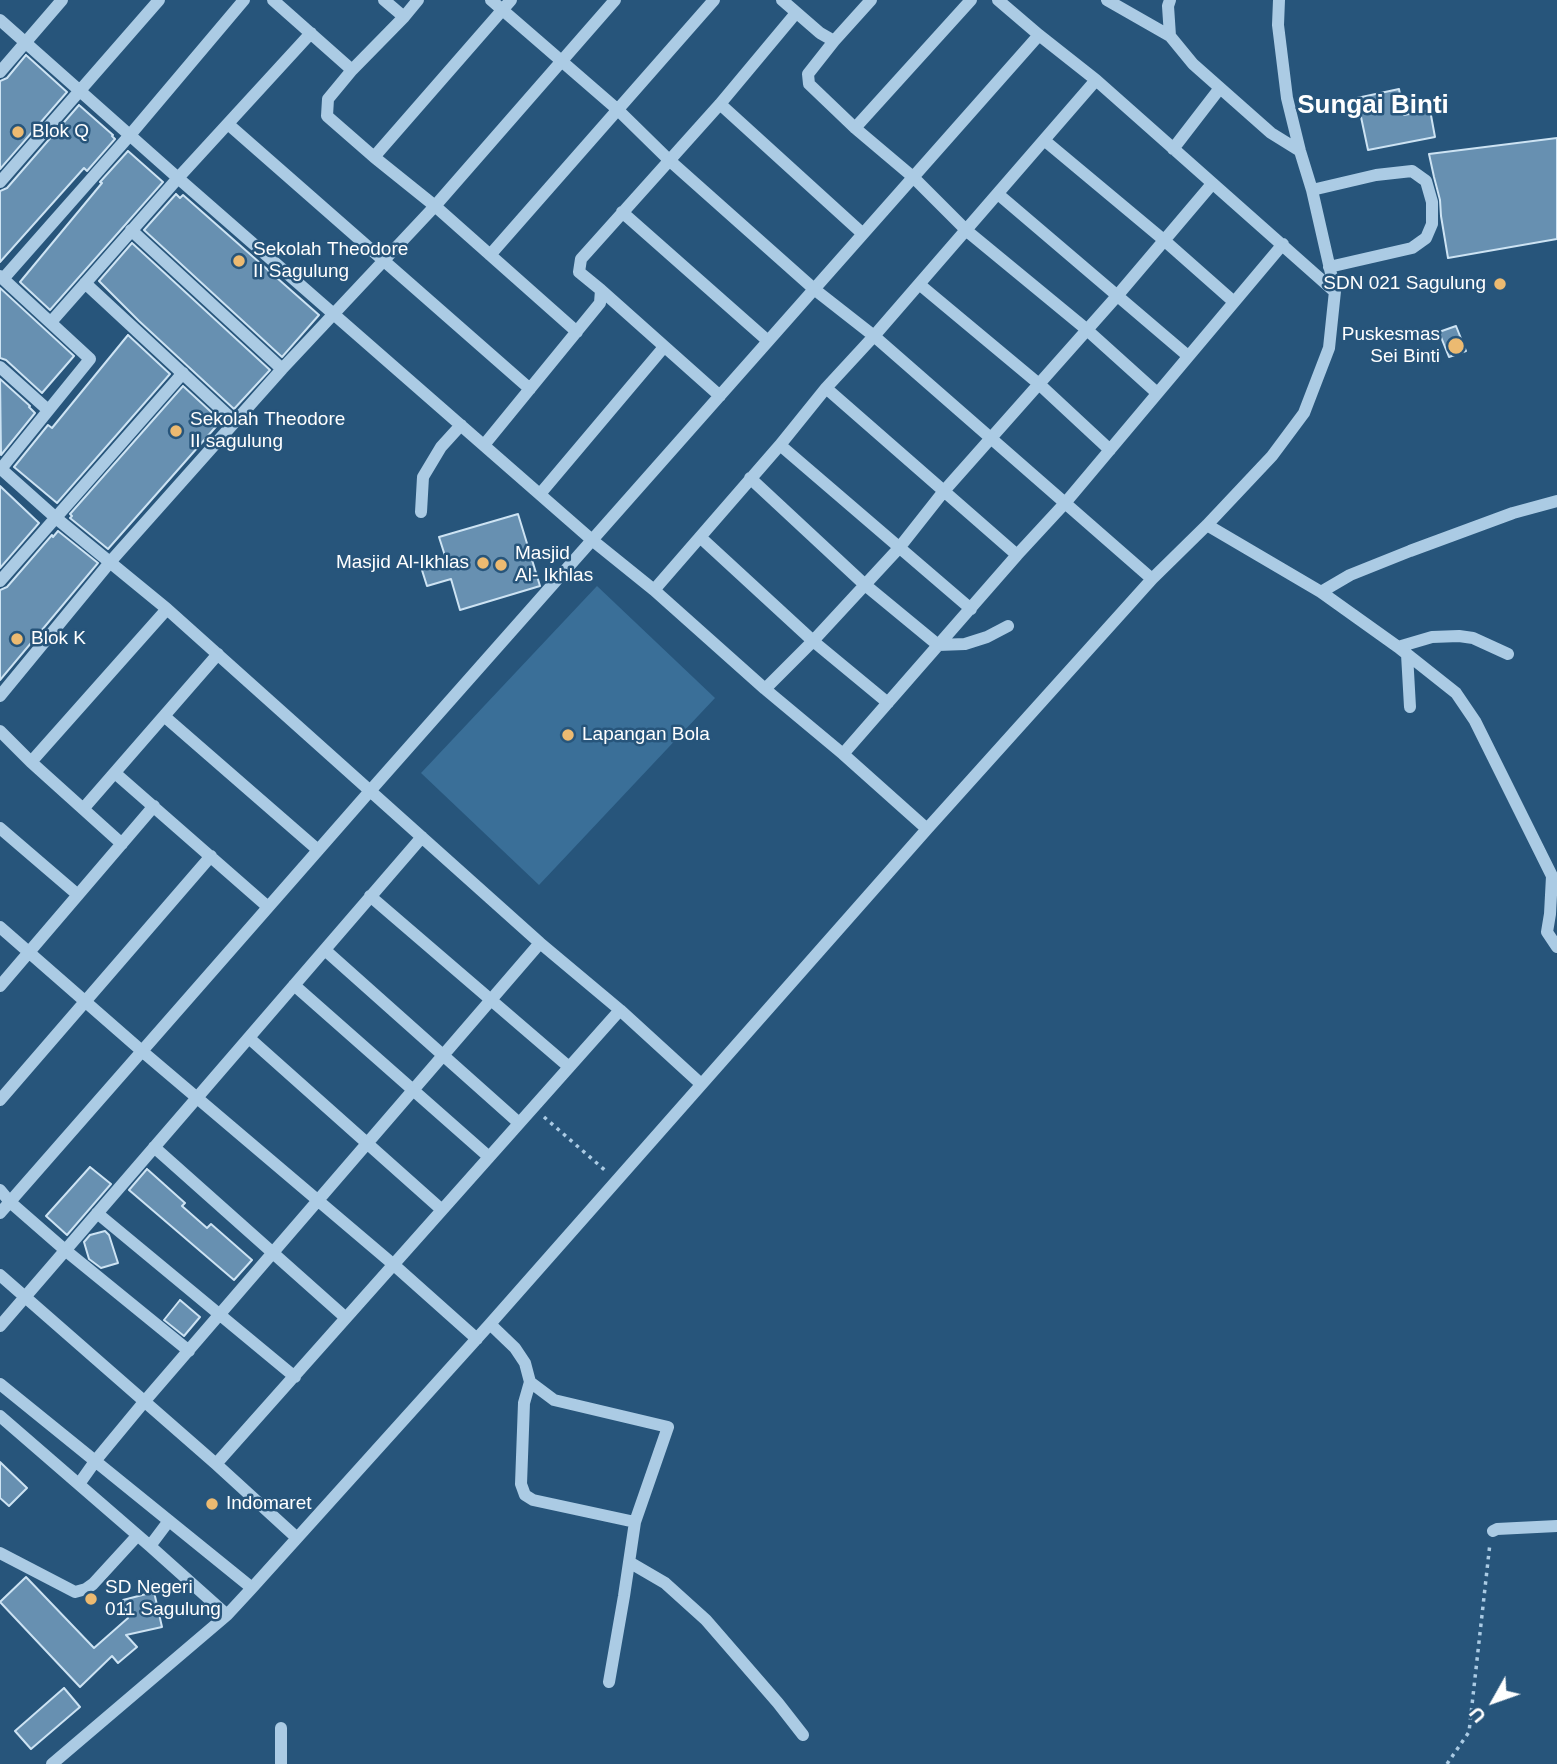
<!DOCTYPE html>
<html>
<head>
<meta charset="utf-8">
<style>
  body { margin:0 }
  #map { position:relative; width:1557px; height:1764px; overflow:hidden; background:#27557b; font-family:Arial,sans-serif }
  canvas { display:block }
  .north { position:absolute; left:1459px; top:1666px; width:70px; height:70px; -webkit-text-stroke:5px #27557b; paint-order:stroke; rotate:230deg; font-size:19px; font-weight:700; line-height:28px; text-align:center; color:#fff }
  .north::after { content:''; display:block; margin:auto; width:24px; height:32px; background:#fff; clip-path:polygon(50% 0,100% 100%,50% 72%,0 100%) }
</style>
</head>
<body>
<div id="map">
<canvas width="1557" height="1764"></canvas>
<div class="north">U</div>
</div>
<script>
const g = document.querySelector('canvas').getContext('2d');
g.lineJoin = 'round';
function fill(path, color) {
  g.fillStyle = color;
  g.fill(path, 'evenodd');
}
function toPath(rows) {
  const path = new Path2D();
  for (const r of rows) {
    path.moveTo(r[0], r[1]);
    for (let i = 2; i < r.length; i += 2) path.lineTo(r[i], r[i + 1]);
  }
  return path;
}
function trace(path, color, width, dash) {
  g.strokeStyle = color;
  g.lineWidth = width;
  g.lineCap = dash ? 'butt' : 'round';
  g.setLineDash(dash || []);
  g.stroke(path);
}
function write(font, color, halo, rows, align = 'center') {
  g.font = font + ' Arial,sans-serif';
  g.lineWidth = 5;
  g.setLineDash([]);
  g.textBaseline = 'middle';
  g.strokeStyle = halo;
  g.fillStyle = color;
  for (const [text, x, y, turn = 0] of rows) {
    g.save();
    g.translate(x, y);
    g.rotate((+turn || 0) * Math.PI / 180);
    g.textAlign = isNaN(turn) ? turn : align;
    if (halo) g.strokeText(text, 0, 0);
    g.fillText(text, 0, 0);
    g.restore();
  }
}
const green = toPath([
  [597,586,715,698,539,885,421,773]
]);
const building = toPath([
  [26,55,67,92,0,169,0,81,7,78,26,55],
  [1399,89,1404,115,1430,110,1435,137,1368,150,1357,98,1399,89],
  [79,105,113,135,112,136,115,139,87,171,84,168,0,262,0,191,7,188,79,105],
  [1557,138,1557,239,1448,258,1441,216,1440,200,1434,177,1429,154,1557,138],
  [128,151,163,182,50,310,20,282,102,183,100,182,128,151],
  [176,194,180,198,183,195,319,315,282,357,144,230,176,194],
  [132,243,270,370,234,409,139,321,99,281,132,243],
  [0,288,74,356,42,393,6,360,0,358,0,288],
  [1456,326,1466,351,1449,357,1439,332,1456,326],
  [128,335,170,374,57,503,14,467,48,425,52,428,128,335],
  [0,379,30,406,29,407,35,413,1,455,0,379],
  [183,386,221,421,108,549,70,518,72,516,70,514,183,386],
  [0,486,39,523,0,568,0,486],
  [518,514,540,586,460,610,451,579,427,586,421,567,446,559,439,537,518,514],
  [58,531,98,563,0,680,0,590,7,587,52,535,53,537,58,531],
  [90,1167,111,1184,67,1235,46,1216,90,1167],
  [147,1169,185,1203,182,1206,207,1228,211,1224,252,1260,234,1280,129,1190,147,1169],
  [105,1231,109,1235,118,1263,101,1268,89,1259,84,1242,90,1235,105,1231],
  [180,1300,200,1317,184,1336,164,1320,180,1300],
  [0,1462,27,1488,9,1506,0,1498,0,1462],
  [26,1577,94,1648,128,1618,123,1600,154,1592,162,1627,126,1635,137,1647,118,1663,112,1656,80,1687,0,1602,26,1577],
  [64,1688,80,1707,31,1749,15,1731,64,1688]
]);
const path = toPath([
  [544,1117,607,1172],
  [1447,1764,1469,1732,1490,1543]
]);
const minor = toPath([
  [273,0,352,70],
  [384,0,404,17],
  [418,0,404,17,352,70,328,99,327,116,374,157,435,206,577,332],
  [491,0,618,110,669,160,814,289,874,336,1152,579],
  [782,0,820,33,834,41],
  [871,0,834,41,808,74,809,84,855,128,913,177,967,231,1086,329,1157,393],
  [998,0,1039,35,1096,80,1334,291],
  [1107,0,1170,36],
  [1170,0,1168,6,1170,36,1193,64,1271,133,1300,151],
  [0,20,178,178,592,540,654,590,765,689,843,754,927,829],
  [0,72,62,0],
  [720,104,863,234],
  [228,124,530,389],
  [855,128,971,0],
  [1044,140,1165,241,1234,302],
  [1173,149,1220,88],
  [374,157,511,0],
  [0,182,159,0],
  [1312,190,1376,175,1412,171,1426,181,1432,202,1432,224,1426,238,1412,248,1329,267],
  [998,194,1188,356],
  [622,212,768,341],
  [131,230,282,369],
  [490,255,714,0],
  [0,276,90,359,0,470],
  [3,279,130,135,244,0],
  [85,283,235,422],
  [919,284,1039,384,1110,450],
  [601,290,720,396],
  [51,322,178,178,311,33],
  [0,367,48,410],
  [826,388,1017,555],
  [484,445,600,303,601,290,579,272,581,259,720,104,796,13],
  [780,445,971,609],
  [0,468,56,518,167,609,540,943,620,1010,701,1084],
  [750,478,864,584,938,645,965,644,987,637,1008,626],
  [540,494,664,347],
  [421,512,423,477,441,447,461,425],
  [1207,525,1321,592,1398,647,1456,693,1475,721,1552,876,1550,914,1547,932,1557,947],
  [700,537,813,641,888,703],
  [0,581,183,373],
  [654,590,780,445,826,388,874,336,1096,80],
  [1321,592,1350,575,1410,551,1513,513,1557,501],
  [1398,647,1432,637,1459,636,1473,638,1508,654],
  [1407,654,1410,707],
  [765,689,813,641,899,548,944,491,1117,296,1212,184],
  [0,696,111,561,282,369,435,206,615,0],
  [164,716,318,850],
  [0,731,31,762,122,844],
  [843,754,1017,555,1066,502,1283,244],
  [31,762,167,609],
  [115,773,268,907],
  [83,809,218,654],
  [0,828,78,895],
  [370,896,569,1067],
  [0,927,143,1052,394,1265,477,1339],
  [325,950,519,1123],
  [294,985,489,1157],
  [0,986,154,806],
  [249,1038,442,1210],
  [0,1100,211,856],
  [154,1147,346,1318],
  [0,1190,10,1202,65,1250,189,1351],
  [0,1213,370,791,1039,35],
  [97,1213,295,1377],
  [0,1275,216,1464,297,1538],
  [490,1324,515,1348,525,1363,530,1382,524,1403,521,1484,525,1495,533,1500,635,1522,624,1596,609,1682],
  [0,1326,422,837],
  [530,1382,554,1400,668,1427,635,1522],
  [0,1384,252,1588],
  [0,1416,150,1546,227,1615],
  [216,1464,620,1010],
  [79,1484,96,1460,144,1402,540,943],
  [1493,1531,1497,1529,1557,1526],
  [150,1546,168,1522],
  [0,1553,75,1592,86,1589,93,1584,137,1536],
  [629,1562,665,1583,706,1620,778,1703,803,1735],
  [52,1764,227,1615,252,1588,490,1324,927,829,1152,579,1207,525,1272,456,1304,413,1329,348,1335,291,1312,190,1300,151,1287,98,1278,25,1279,0],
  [281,1764,281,1728]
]);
const markers = [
  [18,132,7,"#ecba71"],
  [239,261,7,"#ecba71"],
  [1500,284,7,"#ecba71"],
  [1456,346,9,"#ecba71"],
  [176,431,7,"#ecba71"],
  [483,563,7,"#ecba71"],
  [501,565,7,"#ecba71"],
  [17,639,7,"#ecba71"],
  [568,735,7,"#ecba71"],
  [212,1504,7,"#ecba71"],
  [91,1599,7,"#ecba71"]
];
const poiNames = [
  ["Blok Q",32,132],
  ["Sekolah Theodore",253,250],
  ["II Sagulung",253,272],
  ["SDN 021 Sagulung",1486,284,"right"],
  ["Puskesmas",1440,335,"right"],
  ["Sei Binti",1440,357,"right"],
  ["Sekolah Theodore",190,420],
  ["II sagulung",190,442],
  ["Masjid",515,554],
  ["Al- Ikhlas",515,576],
  ["Masjid Al-Ikhlas",469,563,"right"],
  ["Blok K",31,639],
  ["Lapangan Bola",582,735],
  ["Indomaret",226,1504],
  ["SD Negeri",105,1588],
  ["011 Sagulung",105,1610]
];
const districtNames = [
  ["Sungai Binti",1373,106]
];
fill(green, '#3a6f98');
fill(building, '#6790b1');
trace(building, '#cde3f3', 2);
trace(path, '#abcbe4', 3.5, [3.5, 5]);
trace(minor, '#abcbe4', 12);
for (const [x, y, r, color] of markers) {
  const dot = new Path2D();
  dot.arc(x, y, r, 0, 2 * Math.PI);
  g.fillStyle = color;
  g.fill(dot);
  trace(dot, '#27557b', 2.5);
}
write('19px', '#fff', '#27557b', poiNames, 'left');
write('bold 26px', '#fff', '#27557b', districtNames);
</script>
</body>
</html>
